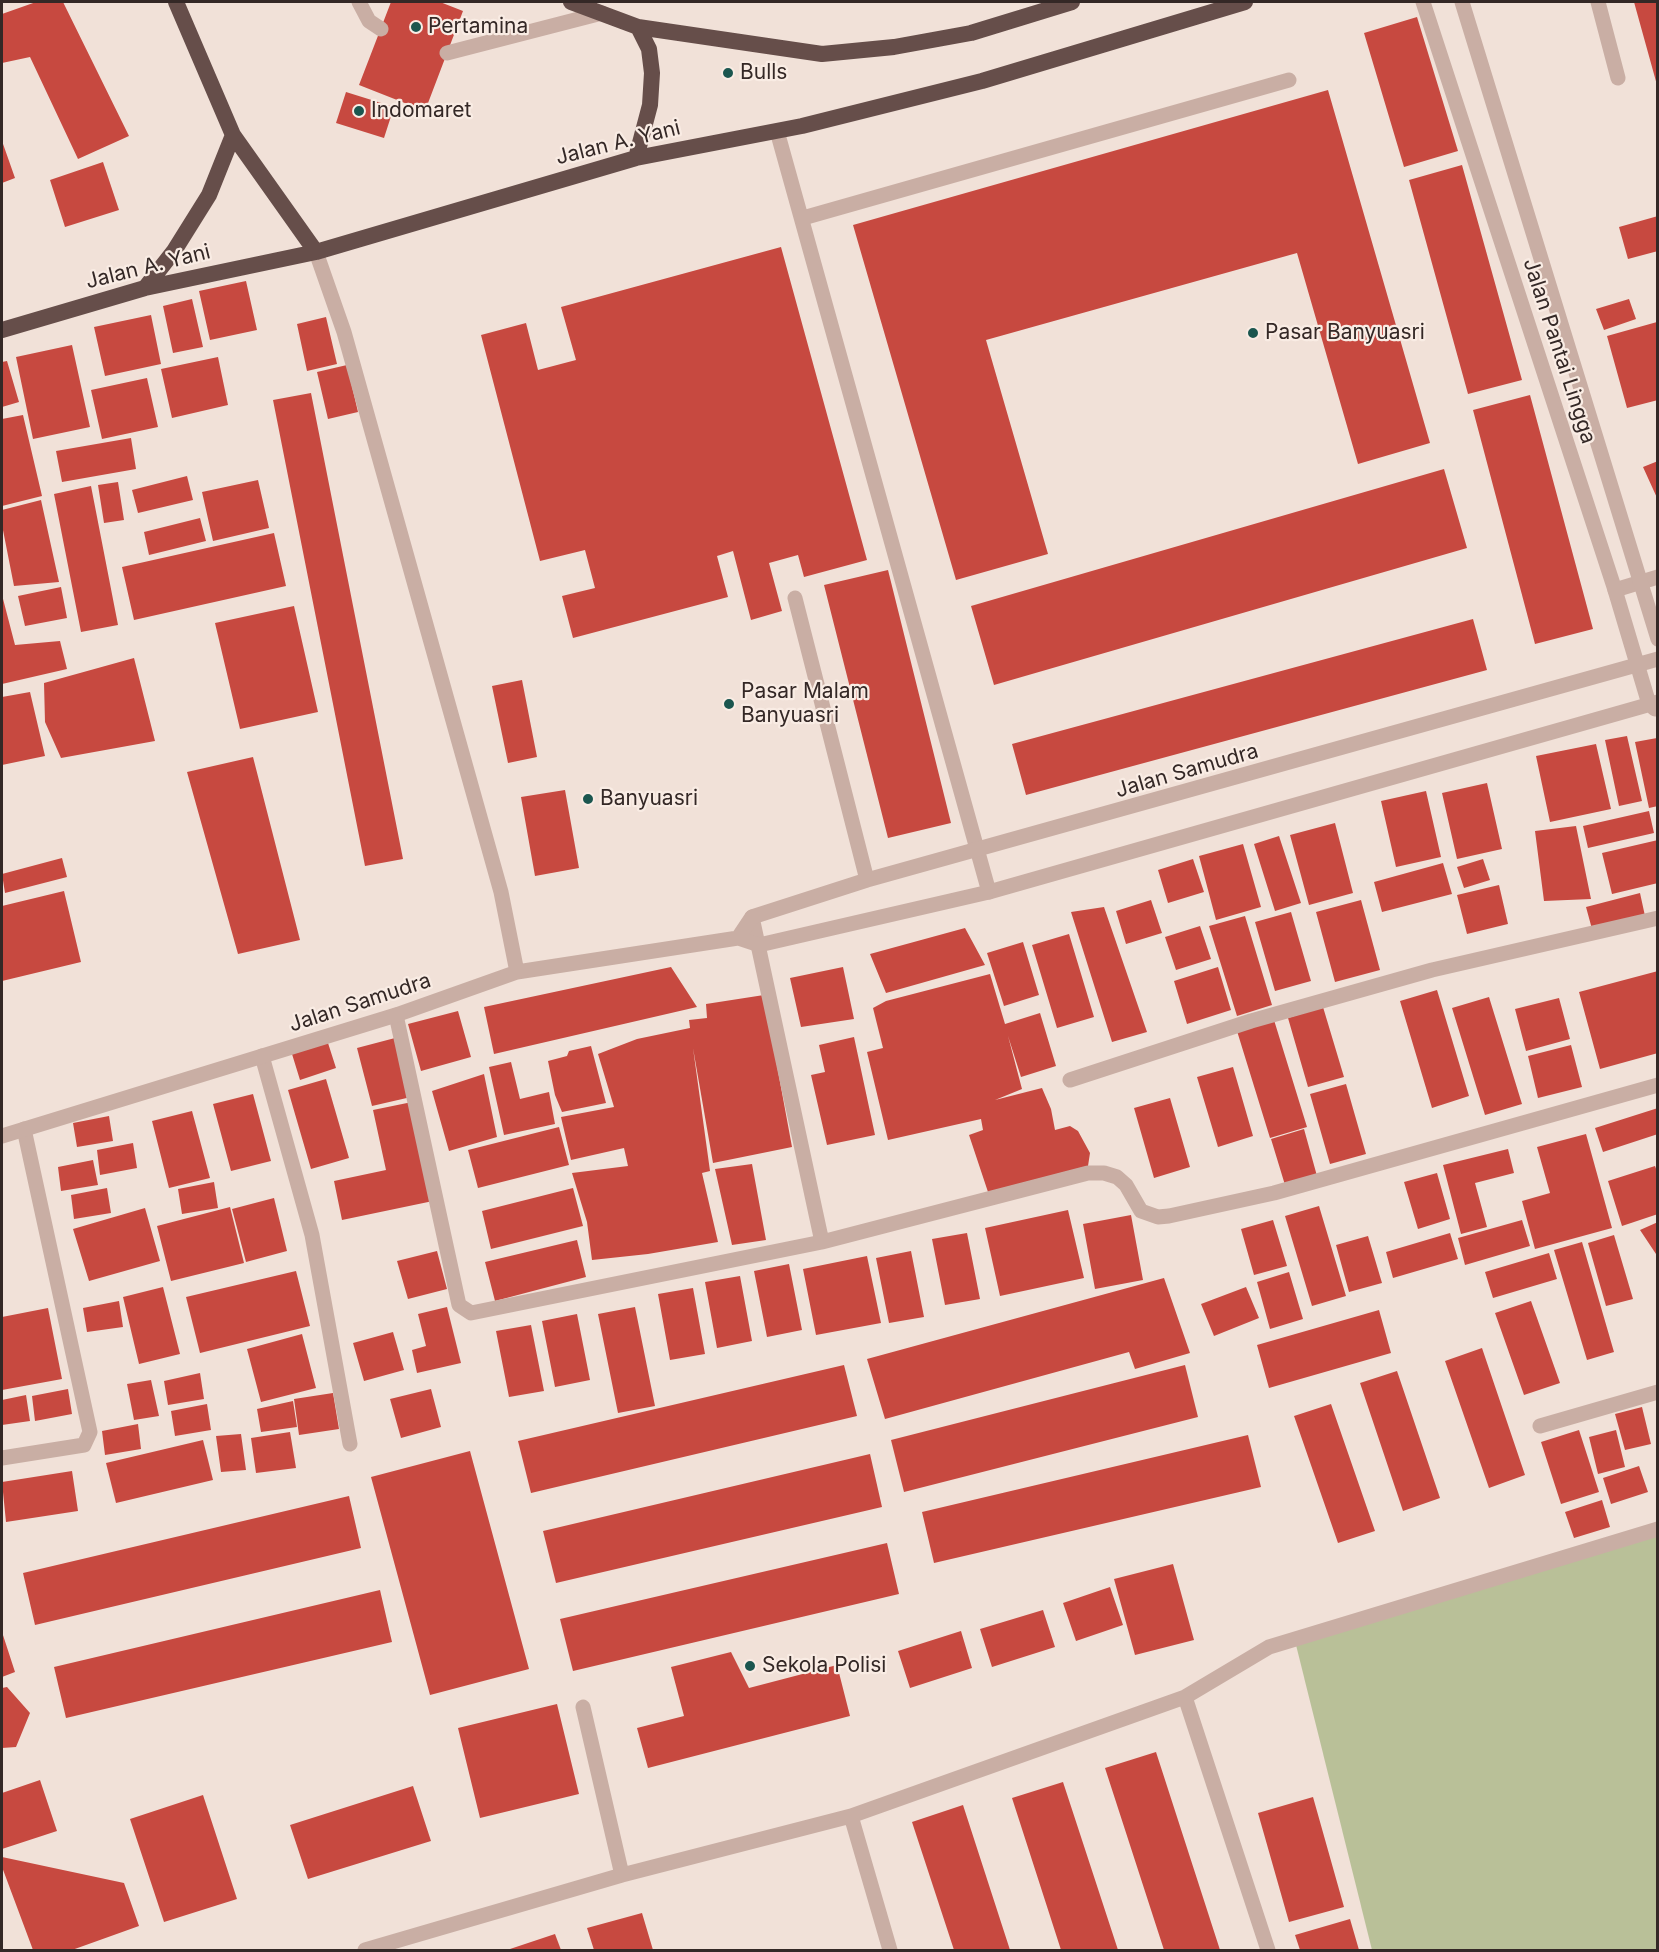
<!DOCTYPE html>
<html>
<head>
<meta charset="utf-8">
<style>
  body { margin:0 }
  #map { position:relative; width:1659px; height:1952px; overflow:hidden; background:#f1e1d8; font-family:Inter,sans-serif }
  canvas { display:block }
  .frame { position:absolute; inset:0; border:3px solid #342826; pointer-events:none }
</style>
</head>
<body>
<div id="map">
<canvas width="1659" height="1952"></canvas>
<div class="frame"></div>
</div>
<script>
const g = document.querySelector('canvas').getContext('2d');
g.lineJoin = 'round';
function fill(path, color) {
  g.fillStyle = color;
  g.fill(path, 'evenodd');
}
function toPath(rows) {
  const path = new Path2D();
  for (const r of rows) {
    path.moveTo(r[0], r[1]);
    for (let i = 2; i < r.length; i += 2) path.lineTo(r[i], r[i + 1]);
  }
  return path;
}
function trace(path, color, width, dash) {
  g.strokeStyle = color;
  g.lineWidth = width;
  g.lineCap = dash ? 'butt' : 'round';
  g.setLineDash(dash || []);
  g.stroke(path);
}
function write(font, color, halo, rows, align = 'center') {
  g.font = font + ' Inter,sans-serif';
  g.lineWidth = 4.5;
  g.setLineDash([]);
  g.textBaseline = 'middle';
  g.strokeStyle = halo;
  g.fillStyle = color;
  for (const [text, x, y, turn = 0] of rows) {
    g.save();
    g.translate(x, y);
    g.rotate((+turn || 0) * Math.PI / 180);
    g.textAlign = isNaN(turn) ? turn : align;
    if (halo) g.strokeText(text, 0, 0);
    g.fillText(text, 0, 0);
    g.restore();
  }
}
const green = toPath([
  [1657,1532,1657,1950,1372,1950,1295,1641]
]);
const building = toPath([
  [36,2,63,2,129,136,78,159,30,57,2,63,2,14],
  [391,2,440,2,463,11,425,111,359,85],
  [1634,2,1658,2,1658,84,1657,85],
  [1417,17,1458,151,1404,167,1364,33],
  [1328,90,1430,443,1358,464,1297,253,986,340,1048,554,956,580,853,225],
  [346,92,394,107,384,138,336,123],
  [2,141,15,178,2,183],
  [103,162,119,210,65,227,50,180],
  [1462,165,1522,380,1468,394,1409,180],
  [1658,216,1658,251,1628,259,1619,227],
  [781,247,867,560,804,577,798,555,769,563,782,611,751,620,733,551,717,556,728,597,573,638,562,596,595,588,585,550,540,561,481,335,526,323,538,370,576,360,561,307],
  [246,281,257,330,210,340,199,291],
  [192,299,203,347,173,353,163,306],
  [1629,299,1636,319,1604,330,1596,309],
  [151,315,161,364,105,376,94,327],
  [326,317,337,364,307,371,297,324],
  [1657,322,1658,400,1627,408,1607,336],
  [72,345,90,427,33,439,16,357],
  [218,357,228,405,172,418,161,369],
  [7,361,19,402,2,407,2,362],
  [347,365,358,412,328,419,317,372],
  [147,378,158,427,102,439,91,390],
  [311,393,403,859,365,866,273,400],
  [1530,395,1593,629,1535,644,1473,410],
  [23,415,42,496,2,506,2,419],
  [131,438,136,469,62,482,56,451],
  [1658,461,1658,500,1643,467],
  [1444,469,1467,548,994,685,971,606],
  [187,476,193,500,138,513,132,490],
  [258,480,269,528,213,541,202,492],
  [118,482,124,520,104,523,98,485],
  [91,486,118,625,81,632,54,494],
  [41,500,59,582,14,586,2,525,2,510],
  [200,518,206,541,149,555,144,532],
  [274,533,286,586,134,620,122,567],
  [888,570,951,823,888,838,824,585],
  [61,587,67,618,25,626,18,596],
  [2,595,15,645,60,641,67,669,2,684],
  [294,606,318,712,240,729,215,623],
  [1473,619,1487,670,1026,795,1012,744],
  [134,658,155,741,61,758,45,722,44,683],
  [522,680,537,757,508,763,492,686],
  [30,692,45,756,2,765,2,697],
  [1627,736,1642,801,1619,806,1605,740],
  [1657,738,1658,806,1649,808,1635,742],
  [1596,744,1611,809,1550,822,1536,756],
  [253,757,300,940,238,954,187,772],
  [1487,783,1502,849,1457,859,1442,793],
  [565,790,579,868,535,876,521,797],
  [1426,791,1441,857,1396,867,1381,801],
  [1649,811,1654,833,1588,848,1583,826],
  [1335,823,1353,893,1309,905,1290,835],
  [1576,826,1591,899,1544,901,1535,831],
  [1279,836,1301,903,1275,911,1254,844],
  [1658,840,1658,883,1612,894,1602,853],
  [1243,844,1261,907,1216,920,1199,856],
  [62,858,67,877,5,893,2,874],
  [1193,859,1204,892,1168,903,1158,870],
  [1483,859,1490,880,1464,888,1457,867],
  [1443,863,1452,894,1382,912,1374,882],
  [1499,885,1508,924,1467,934,1457,895],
  [64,891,81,962,2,981,2,906],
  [1640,893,1645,916,1592,929,1586,907],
  [1151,900,1162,933,1126,944,1116,911],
  [1361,900,1380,970,1335,982,1316,912],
  [1104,907,1147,1032,1112,1042,1071,912],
  [1291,912,1311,981,1275,991,1255,922],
  [1245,916,1272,1005,1237,1016,1209,926],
  [1200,926,1211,959,1176,970,1165,937],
  [965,928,985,965,886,993,870,954],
  [1069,934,1094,1017,1057,1028,1032,945],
  [1023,942,1039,995,1004,1006,987,953],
  [671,967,697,1007,494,1054,484,1007],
  [843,967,854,1019,801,1027,790,978],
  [1218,967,1231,1010,1187,1024,1174,981],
  [1658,971,1658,1053,1600,1069,1579,992],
  [990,974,1005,1024,1040,1013,1056,1066,1021,1077,1008,1036,1022,1089,995,1100,1042,1088,1051,1109,1055,1130,1070,1126,1078,1131,1090,1153,1088,1166,988,1192,969,1135,983,1130,981,1119,888,1140,867,1052,883,1048,873,1008,886,1001],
  [1437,990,1469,1096,1432,1108,1400,1001],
  [764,995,792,1147,713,1163,693,1048,710,1171,702,1173,718,1242,648,1254,592,1260,587,1222,572,1173,628,1166,624,1148,571,1160,561,1117,614,1107,598,1054,637,1039,690,1028,689,1020,707,1018,706,1004],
  [1489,997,1522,1104,1485,1115,1452,1008],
  [1559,998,1570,1039,1526,1051,1515,1009],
  [1323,1007,1344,1077,1308,1087,1288,1018],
  [458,1011,471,1057,421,1071,408,1024],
  [1274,1020,1307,1127,1270,1138,1237,1031],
  [854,1037,875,1135,827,1145,811,1075,825,1072,819,1045],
  [395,1038,411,1097,372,1106,357,1048],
  [328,1043,336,1068,300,1080,292,1054],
  [1571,1045,1582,1087,1538,1098,1528,1056],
  [591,1046,606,1103,562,1112,555,1095,548,1061,567,1056,569,1051],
  [511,1062,520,1099,549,1092,555,1124,504,1135,489,1067],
  [1233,1067,1253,1136,1218,1147,1197,1077],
  [484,1074,497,1137,449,1151,432,1091],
  [326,1079,349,1158,311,1169,288,1090],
  [1346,1084,1366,1154,1330,1164,1310,1094],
  [253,1094,271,1161,231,1171,213,1104],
  [1170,1098,1190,1167,1154,1178,1134,1108],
  [412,1102,433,1201,342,1220,334,1181,386,1170,373,1110],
  [1658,1108,1658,1134,1603,1152,1595,1128],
  [192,1111,210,1178,169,1188,152,1121],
  [109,1116,113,1141,77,1147,73,1123],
  [559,1127,569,1165,478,1188,468,1150],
  [1304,1129,1317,1176,1285,1185,1271,1139],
  [1586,1134,1612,1228,1535,1249,1522,1201,1550,1193,1537,1147],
  [133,1143,137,1168,100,1175,97,1150],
  [1508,1149,1514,1173,1475,1183,1487,1227,1461,1234,1443,1165],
  [93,1160,98,1185,61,1191,58,1167],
  [752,1164,766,1240,732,1245,715,1169],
  [1655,1166,1658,1174,1658,1214,1622,1226,1608,1181],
  [1437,1173,1450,1219,1418,1229,1404,1182],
  [214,1182,218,1208,182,1214,178,1189],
  [107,1188,111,1213,74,1219,71,1195],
  [573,1188,583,1226,491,1249,482,1211],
  [274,1198,287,1251,246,1262,232,1209],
  [1319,1206,1346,1296,1312,1306,1285,1216],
  [230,1207,244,1263,171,1281,157,1226],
  [145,1208,160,1261,89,1281,73,1229],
  [1068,1210,1084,1278,1000,1296,985,1228],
  [1131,1215,1143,1280,1095,1289,1083,1224],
  [1273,1220,1287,1266,1254,1275,1241,1229],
  [1522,1220,1530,1246,1465,1265,1458,1238],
  [1658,1222,1658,1257,1640,1230],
  [967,1233,980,1299,945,1305,932,1239],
  [1450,1233,1458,1259,1393,1278,1386,1252],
  [1614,1235,1633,1299,1606,1306,1588,1243],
  [1368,1236,1382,1283,1349,1292,1336,1245],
  [577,1240,586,1277,495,1301,485,1262],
  [1582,1242,1614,1352,1587,1360,1554,1250],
  [437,1251,447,1289,408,1299,397,1261],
  [911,1251,924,1317,889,1323,876,1258],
  [1549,1253,1557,1279,1493,1298,1485,1272],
  [867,1256,881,1323,816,1335,803,1269],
  [789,1264,802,1330,767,1337,754,1271],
  [296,1271,310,1326,200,1353,186,1297],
  [1289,1272,1303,1319,1270,1329,1257,1282],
  [740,1276,752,1341,717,1348,705,1282],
  [1164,1278,1190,1353,1135,1369,1129,1352,885,1419,867,1359],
  [163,1287,180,1354,139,1364,123,1297],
  [1246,1287,1259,1318,1214,1336,1201,1304],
  [693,1288,705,1354,670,1360,658,1294],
  [119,1301,123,1327,87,1332,83,1308],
  [1531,1301,1560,1383,1524,1395,1495,1313],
  [447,1307,461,1363,417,1373,412,1350,426,1346,418,1314],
  [635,1307,655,1406,618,1413,598,1314],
  [48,1308,62,1379,2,1390,2,1317],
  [1379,1310,1391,1353,1269,1388,1257,1345],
  [577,1314,590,1380,555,1387,542,1321],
  [531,1325,544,1391,509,1397,496,1331],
  [393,1332,404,1370,364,1381,353,1343],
  [302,1334,316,1388,261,1402,247,1349],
  [1482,1348,1525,1475,1489,1488,1445,1361],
  [844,1365,857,1416,531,1493,518,1441],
  [1185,1365,1198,1417,904,1492,891,1440],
  [1397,1371,1440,1498,1403,1511,1360,1383],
  [200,1373,204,1399,168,1405,164,1381],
  [151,1380,159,1416,134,1420,127,1384],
  [68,1389,72,1414,35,1421,32,1396],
  [431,1389,441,1427,401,1438,390,1399],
  [333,1393,339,1429,299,1435,294,1399],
  [26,1395,30,1421,2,1425,2,1400],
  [293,1401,297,1427,261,1432,257,1409],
  [207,1404,211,1430,175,1436,171,1411],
  [1331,1404,1375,1531,1338,1543,1294,1416],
  [1642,1407,1651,1444,1625,1450,1615,1414],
  [138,1424,141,1449,105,1455,102,1431],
  [1579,1430,1599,1492,1561,1504,1541,1442],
  [1616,1430,1625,1467,1598,1474,1589,1437],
  [290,1432,296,1468,256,1473,251,1438],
  [241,1434,246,1470,221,1472,216,1436],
  [1248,1435,1261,1487,934,1563,922,1512],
  [203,1440,213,1480,116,1503,106,1463],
  [470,1451,529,1669,430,1695,371,1477],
  [870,1454,882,1507,556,1583,543,1531],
  [1639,1466,1648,1492,1611,1504,1603,1478],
  [72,1471,78,1511,6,1522,2,1482],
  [349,1496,361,1548,35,1625,23,1573],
  [1602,1500,1610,1527,1574,1538,1565,1512],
  [887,1543,899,1594,573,1671,560,1619],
  [1173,1564,1194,1640,1135,1655,1114,1579],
  [1110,1587,1123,1625,1076,1641,1063,1603],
  [380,1590,392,1642,66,1718,54,1667],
  [1043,1610,1055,1647,992,1667,980,1629],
  [961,1631,972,1668,910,1688,898,1651],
  [2,1632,15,1672,2,1677],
  [731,1652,749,1688,837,1665,850,1716,648,1768,637,1728,684,1716,671,1667],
  [7,1687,30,1713,16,1747,2,1748,2,1688],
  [557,1704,579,1794,480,1818,458,1728],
  [1156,1752,1220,1950,1164,1950,1105,1768],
  [40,1780,57,1831,2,1849,2,1793],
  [1063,1782,1118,1950,1061,1950,1012,1798],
  [413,1786,431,1841,308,1879,290,1825],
  [203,1795,237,1899,164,1922,130,1819],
  [1313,1797,1344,1907,1289,1922,1258,1813],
  [963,1805,1010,1950,954,1950,912,1822],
  [2,1857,124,1883,139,1926,72,1950,33,1950,2,1867],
  [642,1913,653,1950,594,1950,587,1928],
  [1350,1919,1359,1950,1300,1950,1295,1935],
  [555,1934,561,1950,507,1950]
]);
const service = toPath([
  [359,2,369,21,381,29],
  [1598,2,1618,78],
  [447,53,602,13],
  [777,131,989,892],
  [803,218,1289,80],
  [1615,590,1658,577],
  [752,917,822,1242],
  [396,1015,459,1305,471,1313,822,1242,1088,1173,1104,1173,1117,1177,1126,1185,1141,1211,1158,1217,1169,1216,1274,1193,1658,1085],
  [262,1056,312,1235,350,1444],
  [1070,1080,1251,1021,1432,970,1658,918],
  [2,1458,84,1445,90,1432,24,1129],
  [1185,1697,1268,1950],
  [583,1707,622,1875],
  [851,1816,890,1950],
  [365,1950,622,1875,851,1816,1185,1697,1269,1647,1658,1529]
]);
const minor = toPath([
  [1423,2,1615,590,1649,704,1655,709],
  [1462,2,1658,639],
  [316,252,344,332,501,892,517,972],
  [795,598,867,880],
  [738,938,752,917,867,880,1658,659],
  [2,1136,396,1015,517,972,738,938,759,945,989,892,1658,702],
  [1540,1426,1658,1392]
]);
const trunk = toPath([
  [176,2,233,135,316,252],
  [571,2,638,27,822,54,894,47,971,33,1072,2],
  [636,158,650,105,652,73,649,49,638,27],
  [145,288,174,251,209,195,233,135],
  [2,330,145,288,316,252,636,158,802,126,982,81,1245,2]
]);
const markers = [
  [416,27,6,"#1b564f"],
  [728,73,6,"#1b564f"],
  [359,111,6,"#1b564f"],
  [1253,333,6,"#1b564f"],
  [729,704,6,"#1b564f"],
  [588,799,6,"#1b564f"],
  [750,1666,6,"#1b564f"]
];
const poiNames = [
  ["Pertamina",428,27],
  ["Bulls",740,73],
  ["Indomaret",371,111],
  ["Pasar Banyuasri",1265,333],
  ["Pasar Malam",741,692],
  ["Banyuasri",741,716],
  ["Banyuasri",600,799],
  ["Sekola Polisi",762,1666]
];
const streetNames = [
  ["Jalan A. Yani",618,143,-14],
  ["Jalan A. Yani",148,267,-14],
  ["Jalan Pantai Lingga",1559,351,72],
  ["Jalan Samudra",1187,771,-16],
  ["Jalan Samudra",360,1003,-18]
];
fill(green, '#b9c098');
fill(building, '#c74940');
trace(service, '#c9aea4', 15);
trace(minor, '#c9aea4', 15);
trace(trunk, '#664e4a', 16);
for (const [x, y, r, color] of markers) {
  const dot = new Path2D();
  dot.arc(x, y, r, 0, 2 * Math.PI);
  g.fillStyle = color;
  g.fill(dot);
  trace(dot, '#f9ece4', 2);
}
write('21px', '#342826', '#f9ece4', poiNames, 'left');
write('21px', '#342826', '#f9ece4', streetNames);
</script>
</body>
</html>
